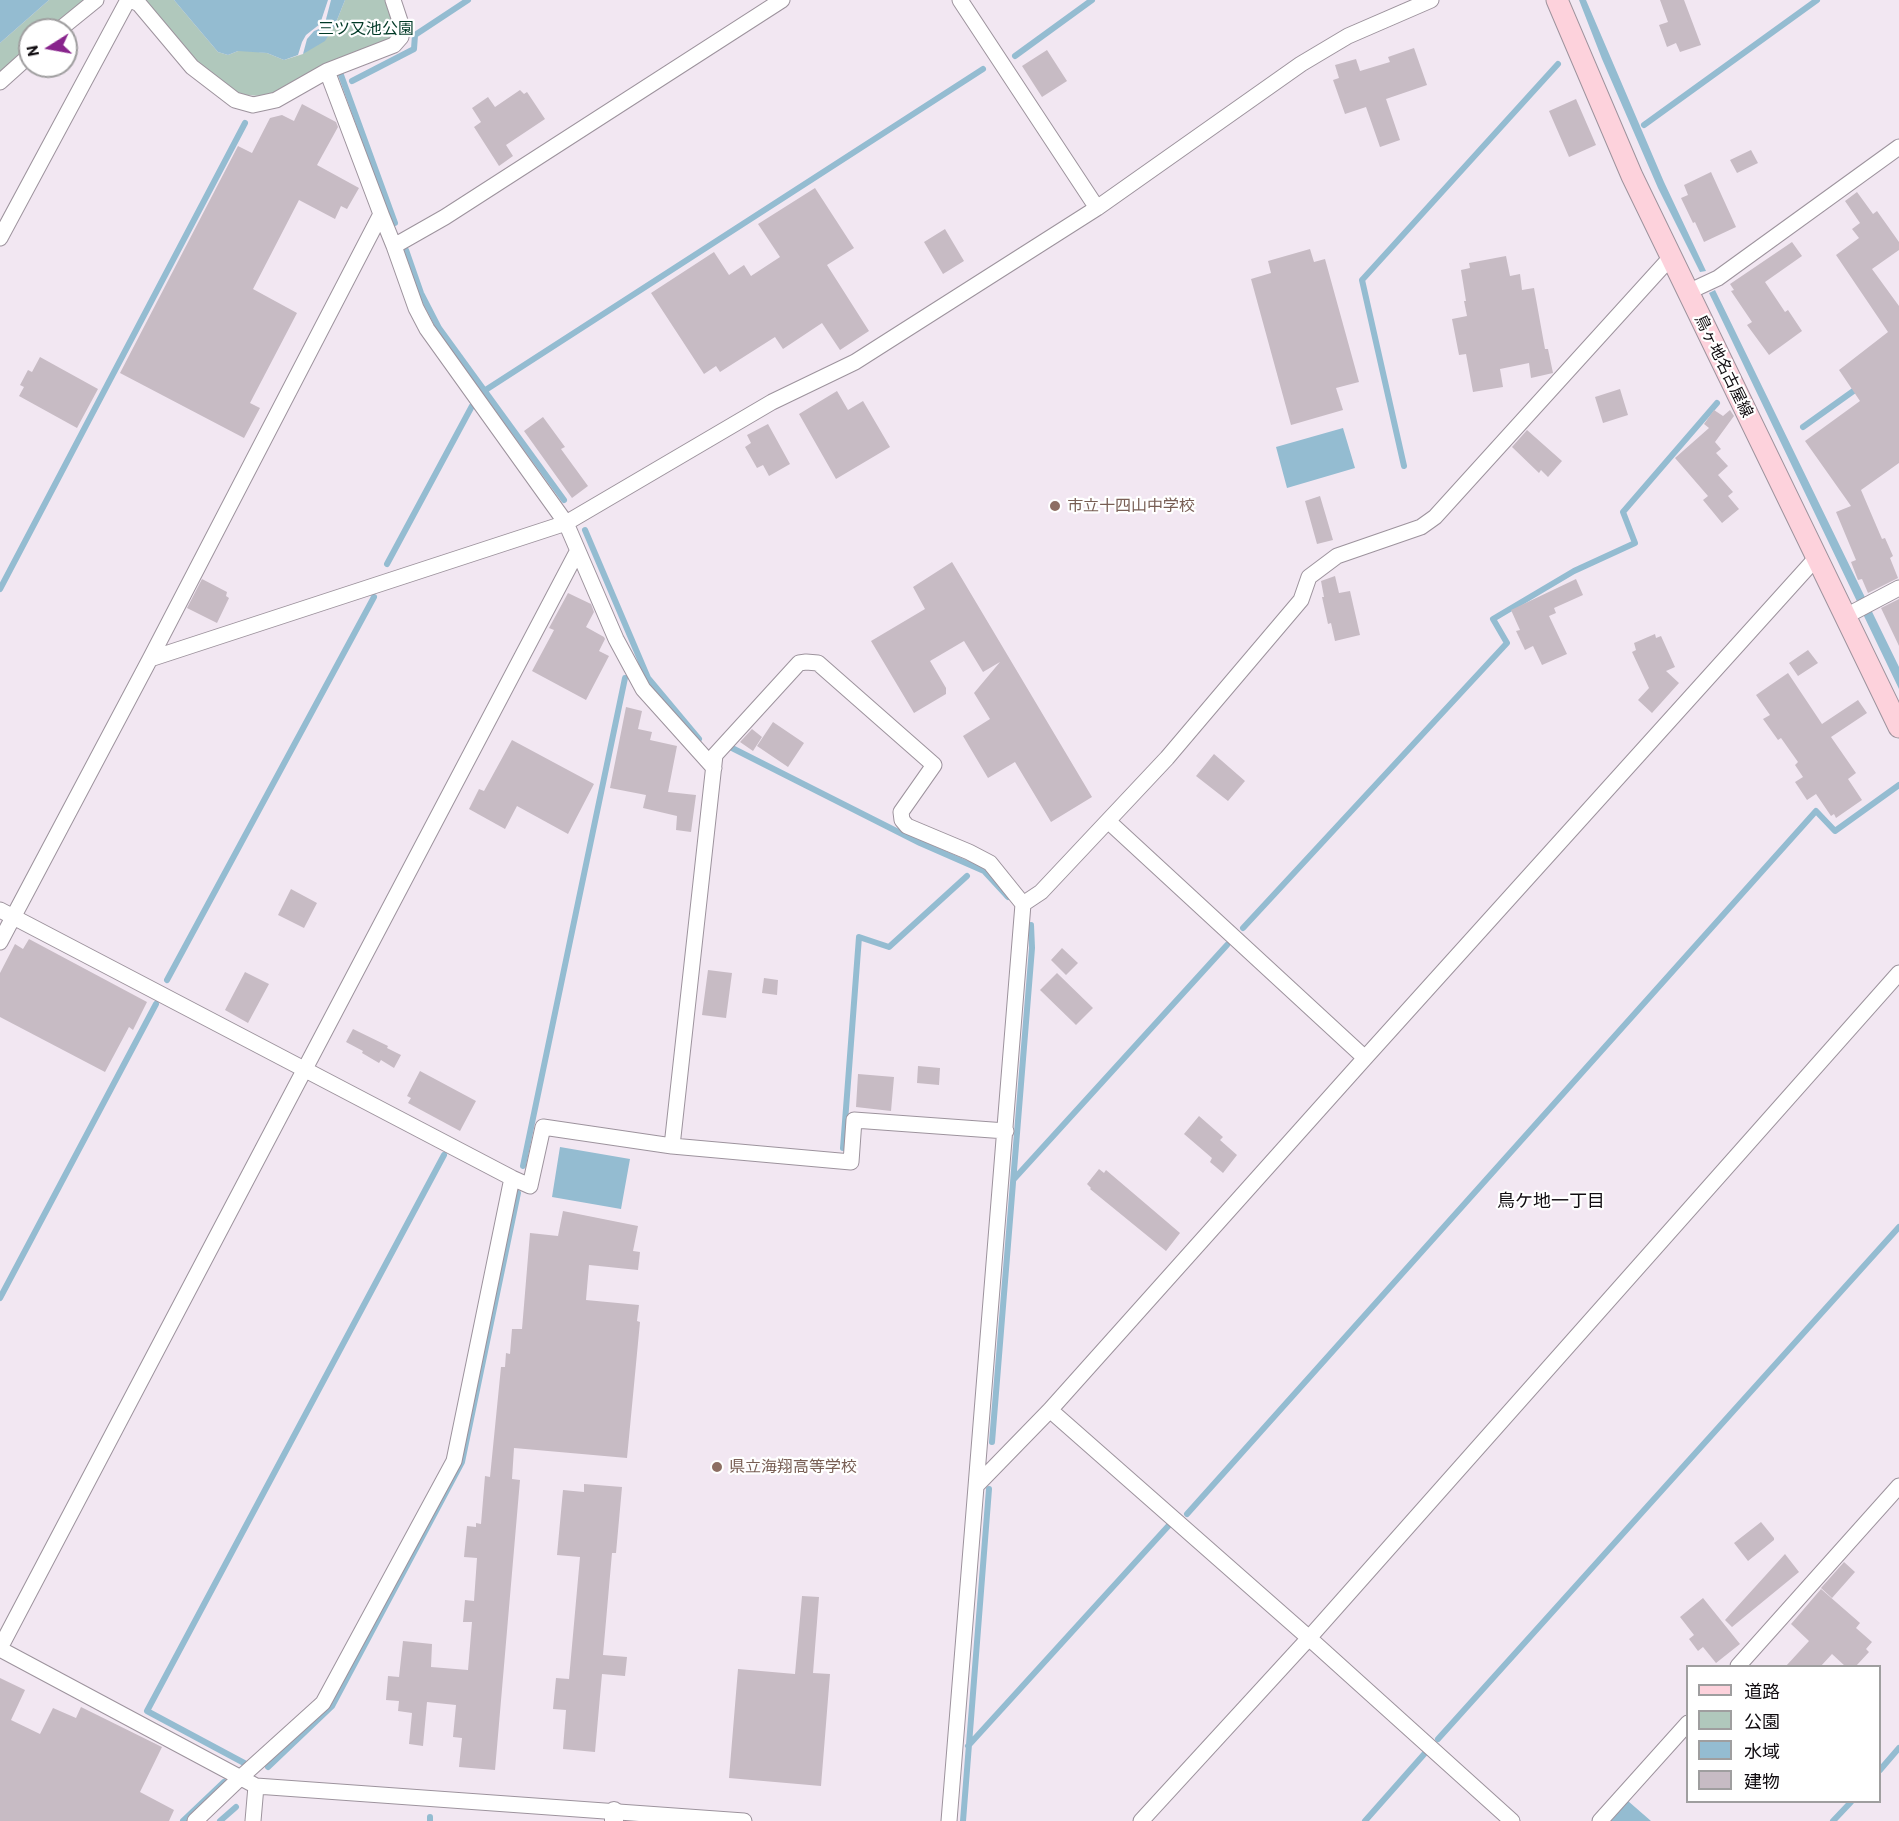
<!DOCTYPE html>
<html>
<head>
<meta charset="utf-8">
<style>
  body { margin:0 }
  #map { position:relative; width:1899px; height:1821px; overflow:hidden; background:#f2e7f2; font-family:Barlow,"Noto Sans JP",sans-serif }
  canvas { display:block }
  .legend { position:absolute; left:1686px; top:1665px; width:195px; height:138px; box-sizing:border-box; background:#fff; border:2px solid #9f9e9f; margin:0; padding:8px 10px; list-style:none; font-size:18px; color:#100c10 }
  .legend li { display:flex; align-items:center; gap:12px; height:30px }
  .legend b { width:30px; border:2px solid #9f9e9f }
  .north { position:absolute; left:18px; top:18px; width:60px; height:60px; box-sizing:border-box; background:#fff; border:2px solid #9f9e9f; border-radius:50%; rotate:259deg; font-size:16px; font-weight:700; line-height:24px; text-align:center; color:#100c10 }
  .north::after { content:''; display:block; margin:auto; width:21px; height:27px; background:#88248c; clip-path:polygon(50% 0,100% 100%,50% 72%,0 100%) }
</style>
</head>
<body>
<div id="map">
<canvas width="1899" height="1821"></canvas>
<ul class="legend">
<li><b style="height:8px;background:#fdd2dc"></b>道路</li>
<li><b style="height:16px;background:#b0c8bc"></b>公園</li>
<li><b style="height:16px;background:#94bcd1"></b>水域</li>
<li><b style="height:16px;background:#c7bbc4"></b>建物</li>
</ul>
<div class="north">N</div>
</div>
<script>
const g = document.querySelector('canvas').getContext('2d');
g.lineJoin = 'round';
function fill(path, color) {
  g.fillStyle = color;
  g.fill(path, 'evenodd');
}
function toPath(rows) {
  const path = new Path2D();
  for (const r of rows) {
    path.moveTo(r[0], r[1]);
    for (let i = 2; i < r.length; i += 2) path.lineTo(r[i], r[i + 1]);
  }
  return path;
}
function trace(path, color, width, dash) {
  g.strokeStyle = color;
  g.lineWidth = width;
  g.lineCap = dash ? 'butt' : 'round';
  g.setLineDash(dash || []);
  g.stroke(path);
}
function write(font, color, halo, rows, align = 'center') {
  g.font = font + ' Barlow,"Noto Sans JP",sans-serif';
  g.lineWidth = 4.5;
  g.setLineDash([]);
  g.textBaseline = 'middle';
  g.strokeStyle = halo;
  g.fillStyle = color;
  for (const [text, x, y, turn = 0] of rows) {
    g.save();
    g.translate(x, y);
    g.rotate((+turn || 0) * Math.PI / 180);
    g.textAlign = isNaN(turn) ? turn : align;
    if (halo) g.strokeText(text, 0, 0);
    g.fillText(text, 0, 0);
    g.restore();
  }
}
const green = toPath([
  [49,0,85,0,50,30,30,30,30,48,0,74,0,43],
  [140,0,174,0,218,52,228,55,238,51,250,51,267,53,284,60,303,54,335,25,345,0,387,0,399,36,277,93,260,96,245,95,232,90,204,68]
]);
const water = toPath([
  [0,0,49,0,0,43],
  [174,0,328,0,320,24,306,35,302,42,298,55,284,60,267,53,238,51,228,55,218,52],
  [331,0,345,0,335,25,325,41,303,54,307,39,314,31,324,27],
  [1579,0,1586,0,1664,182,1706,271,1700,272,1658,188,1602,59],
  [1715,290,1899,667,1899,689,1709,293],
  [1343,428,1355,468,1287,488,1276,447],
  [560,1147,630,1159,621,1209,552,1197],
  [1628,1801,1651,1821,1611,1821]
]);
const stream = toPath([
  [1015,56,1092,0],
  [341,75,395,223],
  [352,81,414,49,415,35,468,0],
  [1644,125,1817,0],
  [406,250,421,293,439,328,564,500],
  [484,391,983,69],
  [1803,427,1859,387],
  [1404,466,1362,280,1558,64],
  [585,530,648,678,699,739],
  [387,564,472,406],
  [0,589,245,123],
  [732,748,920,843,984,871,1008,897],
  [1243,928,1507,643,1493,619,1574,571,1635,543,1623,512,1717,403],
  [167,980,374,597],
  [843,1148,859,937,889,947,967,876],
  [523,1166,625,678],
  [1014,1179,1227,945],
  [0,1298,156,1004],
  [992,1442,1032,948,1031,925],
  [1187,1514,1816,811,1835,831,1899,785],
  [1438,1739,1899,1227],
  [968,1746,1171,1523],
  [246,1764,147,1711,444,1155],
  [268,1767,332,1706,462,1462,518,1193],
  [1880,1770,1899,1748],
  [183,1821,224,1782],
  [220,1821,236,1807],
  [430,1821,430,1817],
  [963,1821,989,1489],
  [1365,1821,1426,1752],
  [1833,1821,1851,1802]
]);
const building = toPath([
  [1660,0,1684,0,1701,45,1680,52,1676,43,1667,47,1659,25,1668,22],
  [1414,48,1427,85,1386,99,1400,140,1380,147,1366,107,1345,114,1333,80,1339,78,1335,65,1356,59,1360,71,1390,62,1388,57],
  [1047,50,1067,81,1042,97,1022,66],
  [520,90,524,94,527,92,545,119,506,145,513,156,499,166,474,127,481,122,472,108,488,97,495,107],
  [1576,99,1596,145,1569,157,1549,111],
  [302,104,336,122,338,127,317,165,359,188,347,209,341,206,335,219,299,200,253,289,297,313,250,403,260,408,244,438,120,373,238,146,252,153,270,118,282,115,294,121],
  [1751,150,1758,163,1737,173,1730,160],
  [1711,172,1736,227,1704,242,1695,222,1693,223,1681,198,1688,195,1684,185],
  [815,188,854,248,827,265,869,331,840,350,822,323,783,349,775,337,720,372,716,366,704,374,651,293,714,252,729,275,744,265,751,276,780,257,758,224],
  [1857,192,1873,214,1877,211,1899,242,1899,250,1872,269,1899,306,1899,463,1861,490,1882,539,1885,538,1893,556,1890,558,1898,578,1868,593,1862,579,1858,580,1851,562,1856,560,1836,512,1851,506,1805,441,1860,401,1839,370,1888,332,1836,255,1859,238,1852,229,1860,223,1845,201],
  [945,229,964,261,943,274,924,242],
  [1792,242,1802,256,1765,282,1785,312,1788,310,1802,331,1769,355,1747,325,1752,322,1731,291,1734,290,1730,284],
  [1310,249,1314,262,1325,259,1359,382,1336,388,1343,410,1291,425,1251,279,1271,273,1268,261],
  [1506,256,1510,276,1520,274,1522,290,1534,288,1545,349,1548,349,1553,373,1531,378,1529,363,1500,369,1503,387,1473,392,1466,354,1459,355,1452,319,1467,316,1464,301,1466,301,1461,270,1470,268,1469,263],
  [40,357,98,389,77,428,19,396,24,387,20,385,28,370,32,372],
  [1620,389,1628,415,1603,423,1595,397],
  [837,391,848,410,863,401,890,447,836,479,799,414],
  [1714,410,1723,416,1730,410,1734,416,1715,442,1721,449,1716,453,1728,466,1718,475,1733,492,1728,496,1739,509,1722,523,1703,500,1708,496,1675,458,1709,428,1704,424],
  [543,417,565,447,561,449,588,486,572,498,524,431],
  [768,424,790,464,769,476,763,465,757,468,745,447,751,443,747,435],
  [1527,430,1562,461,1548,477,1541,470,1539,473,1512,447],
  [1320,496,1333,540,1317,544,1305,501],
  [952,562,1092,797,1051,822,1015,762,988,778,963,736,990,719,974,693,1000,662,983,672,964,641,930,661,946,688,946,694,914,713,871,641,925,609,913,587],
  [1335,576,1339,593,1350,591,1360,635,1335,641,1331,623,1328,624,1322,597,1324,597,1321,581],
  [202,579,227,592,226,596,229,598,217,623,187,608],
  [1576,579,1583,595,1554,608,1556,613,1549,616,1567,654,1542,665,1533,646,1525,650,1516,631,1520,630,1511,610],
  [568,593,591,604,594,612,586,627,604,637,605,639,599,651,609,656,586,700,532,671,554,630,549,628],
  [1899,599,1899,646,1881,608],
  [1655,634,1656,638,1661,636,1675,667,1666,671,1679,683,1652,713,1638,700,1649,688,1632,652,1636,650,1634,643],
  [1808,650,1818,663,1798,676,1789,663],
  [1788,673,1822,724,1858,700,1867,713,1831,737,1856,773,1848,779,1862,800,1836,818,1834,814,1831,816,1816,794,1807,800,1795,782,1803,777,1795,765,1798,762,1781,738,1778,740,1763,719,1770,715,1756,695],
  [626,707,642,711,638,729,652,732,650,740,677,746,668,792,696,795,691,832,676,830,677,816,643,808,646,795,610,788],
  [773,722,804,743,788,767,757,746],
  [752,729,762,737,753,751,740,742],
  [512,740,594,784,568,834,517,806,505,829,469,809,479,789,484,791],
  [1214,754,1245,781,1228,801,1196,776],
  [291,889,317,903,304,928,278,915],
  [29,939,147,1002,133,1030,129,1027,105,1072,0,1017,0,973,15,944,23,949],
  [1062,948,1078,963,1066,975,1051,960],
  [708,970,732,973,726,1018,702,1015],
  [245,972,269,984,248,1023,225,1010],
  [1057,973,1093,1008,1076,1025,1040,990],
  [764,978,778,980,777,995,762,993],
  [353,1029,388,1046,387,1048,401,1055,394,1068,381,1060,379,1063,362,1053,363,1051,346,1042],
  [918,1066,940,1068,939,1085,917,1083],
  [420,1071,476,1101,460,1131,408,1103,411,1098,407,1096],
  [858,1074,894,1077,891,1111,856,1107],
  [1199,1116,1223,1137,1220,1140,1237,1155,1223,1173,1210,1162,1212,1158,1184,1134],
  [1099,1169,1104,1173,1106,1170,1180,1233,1166,1251,1090,1189,1091,1188,1087,1184],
  [563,1211,638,1226,633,1251,640,1252,638,1270,589,1265,586,1300,639,1305,637,1321,640,1322,627,1458,514,1448,512,1479,520,1480,495,1770,459,1767,462,1738,453,1737,456,1705,427,1702,423,1746,409,1744,412,1713,398,1711,399,1701,386,1700,388,1676,399,1677,403,1641,432,1644,431,1667,468,1670,472,1622,463,1622,465,1600,474,1601,477,1558,464,1557,467,1526,476,1527,476,1523,481,1524,485,1476,490,1477,501,1367,505,1367,506,1353,510,1354,512,1329,522,1329,530,1233,558,1236],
  [584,1484,622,1487,616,1553,612,1553,603,1655,627,1657,625,1676,602,1674,595,1752,563,1749,566,1710,553,1709,556,1678,569,1679,580,1557,557,1555,563,1490,584,1492],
  [1761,1522,1774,1538,1774,1540,1748,1561,1734,1543],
  [1785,1554,1799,1572,1732,1627,1725,1620],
  [1844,1562,1855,1572,1832,1598,1821,1588],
  [1821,1589,1860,1623,1856,1628,1872,1642,1866,1649,1869,1652,1856,1666,1845,1666,1832,1654,1821,1666,1786,1666,1809,1641,1791,1624],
  [802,1596,819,1597,813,1673,830,1674,821,1786,729,1778,738,1669,795,1674],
  [1703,1598,1740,1644,1716,1663,1703,1647,1698,1651,1689,1639,1694,1635,1680,1617],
  [0,1678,25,1690,11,1720,40,1734,53,1708,76,1718,81,1707,162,1747,140,1792,174,1810,169,1821,0,1821]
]);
const minor = toPath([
  [131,0,139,4,192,67,235,100,253,105,276,100,327,71,394,45,401,37,402,27,393,0],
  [960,0,1097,208],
  [59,30,96,0],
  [327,71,381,214],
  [0,82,30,55],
  [0,238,128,0],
  [394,246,416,308,427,329,566,523,616,639,643,689,714,768],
  [1688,292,1718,278,1899,147],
  [1846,616,1899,588],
  [150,659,566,523,772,402,855,362,1097,208,1301,64,1348,36,1431,0],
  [1108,821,1365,1058],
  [0,910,512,1178,530,1186,543,1127,672,1146,851,1162,854,1120,1006,1131],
  [0,942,150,659,381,214,394,246,445,217,782,0],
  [672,1146,715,755,799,663,806,662,818,663,934,765,901,812,902,820,907,826,969,852,990,863,1023,904],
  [1050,1410,1309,1638,1512,1821],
  [976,1486,1050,1410,1365,1058,1817,557],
  [0,1648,577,552],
  [0,1649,256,1786,744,1821],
  [1738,1666,1899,1486],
  [195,1821,240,1778,323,1703,454,1461,512,1178],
  [253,1821,256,1786],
  [949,1821,1023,904,1041,892,1167,758,1301,600,1309,577,1337,556,1421,527,1435,517,1671,257],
  [1141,1821,1309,1638,1899,973],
  [1600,1821,1688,1723]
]);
const tertiary = toPath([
  [614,1821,614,1811]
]);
const secondary = toPath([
  [1557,0,1632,176,1899,727]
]);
const markers = [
  [1055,506,6,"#8d6e63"],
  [717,1467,6,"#8d6e63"]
];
const parkNames = [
  ["三ツ又池公園",366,29]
];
const streetNames = [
  ["鳥ヶ地名古屋線",1724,366,64]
];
const educationNames = [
  ["市立十四山中学校",1067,506],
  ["県立海翔高等学校",729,1467]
];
const neighbourhoodNames = [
  ["鳥ケ地一丁目",1551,1201]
];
fill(green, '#b0c8bc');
fill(water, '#94bcd1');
trace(stream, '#94bcd1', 6);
fill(building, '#c7bbc4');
trace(minor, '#9d939d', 17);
trace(tertiary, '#9d939d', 20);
trace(secondary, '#9d939d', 23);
trace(minor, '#fff', 15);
trace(tertiary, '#fff', 18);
trace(secondary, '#fdd2dc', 21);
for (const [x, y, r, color] of markers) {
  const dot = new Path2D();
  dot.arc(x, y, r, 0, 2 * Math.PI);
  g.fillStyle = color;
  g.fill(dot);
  trace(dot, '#fff', 2);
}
write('16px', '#003926', '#fff', parkNames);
write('16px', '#100c10', '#fff', streetNames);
write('16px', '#785e54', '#fff', educationNames, 'left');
write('18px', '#100c10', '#fff', neighbourhoodNames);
</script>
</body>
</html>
